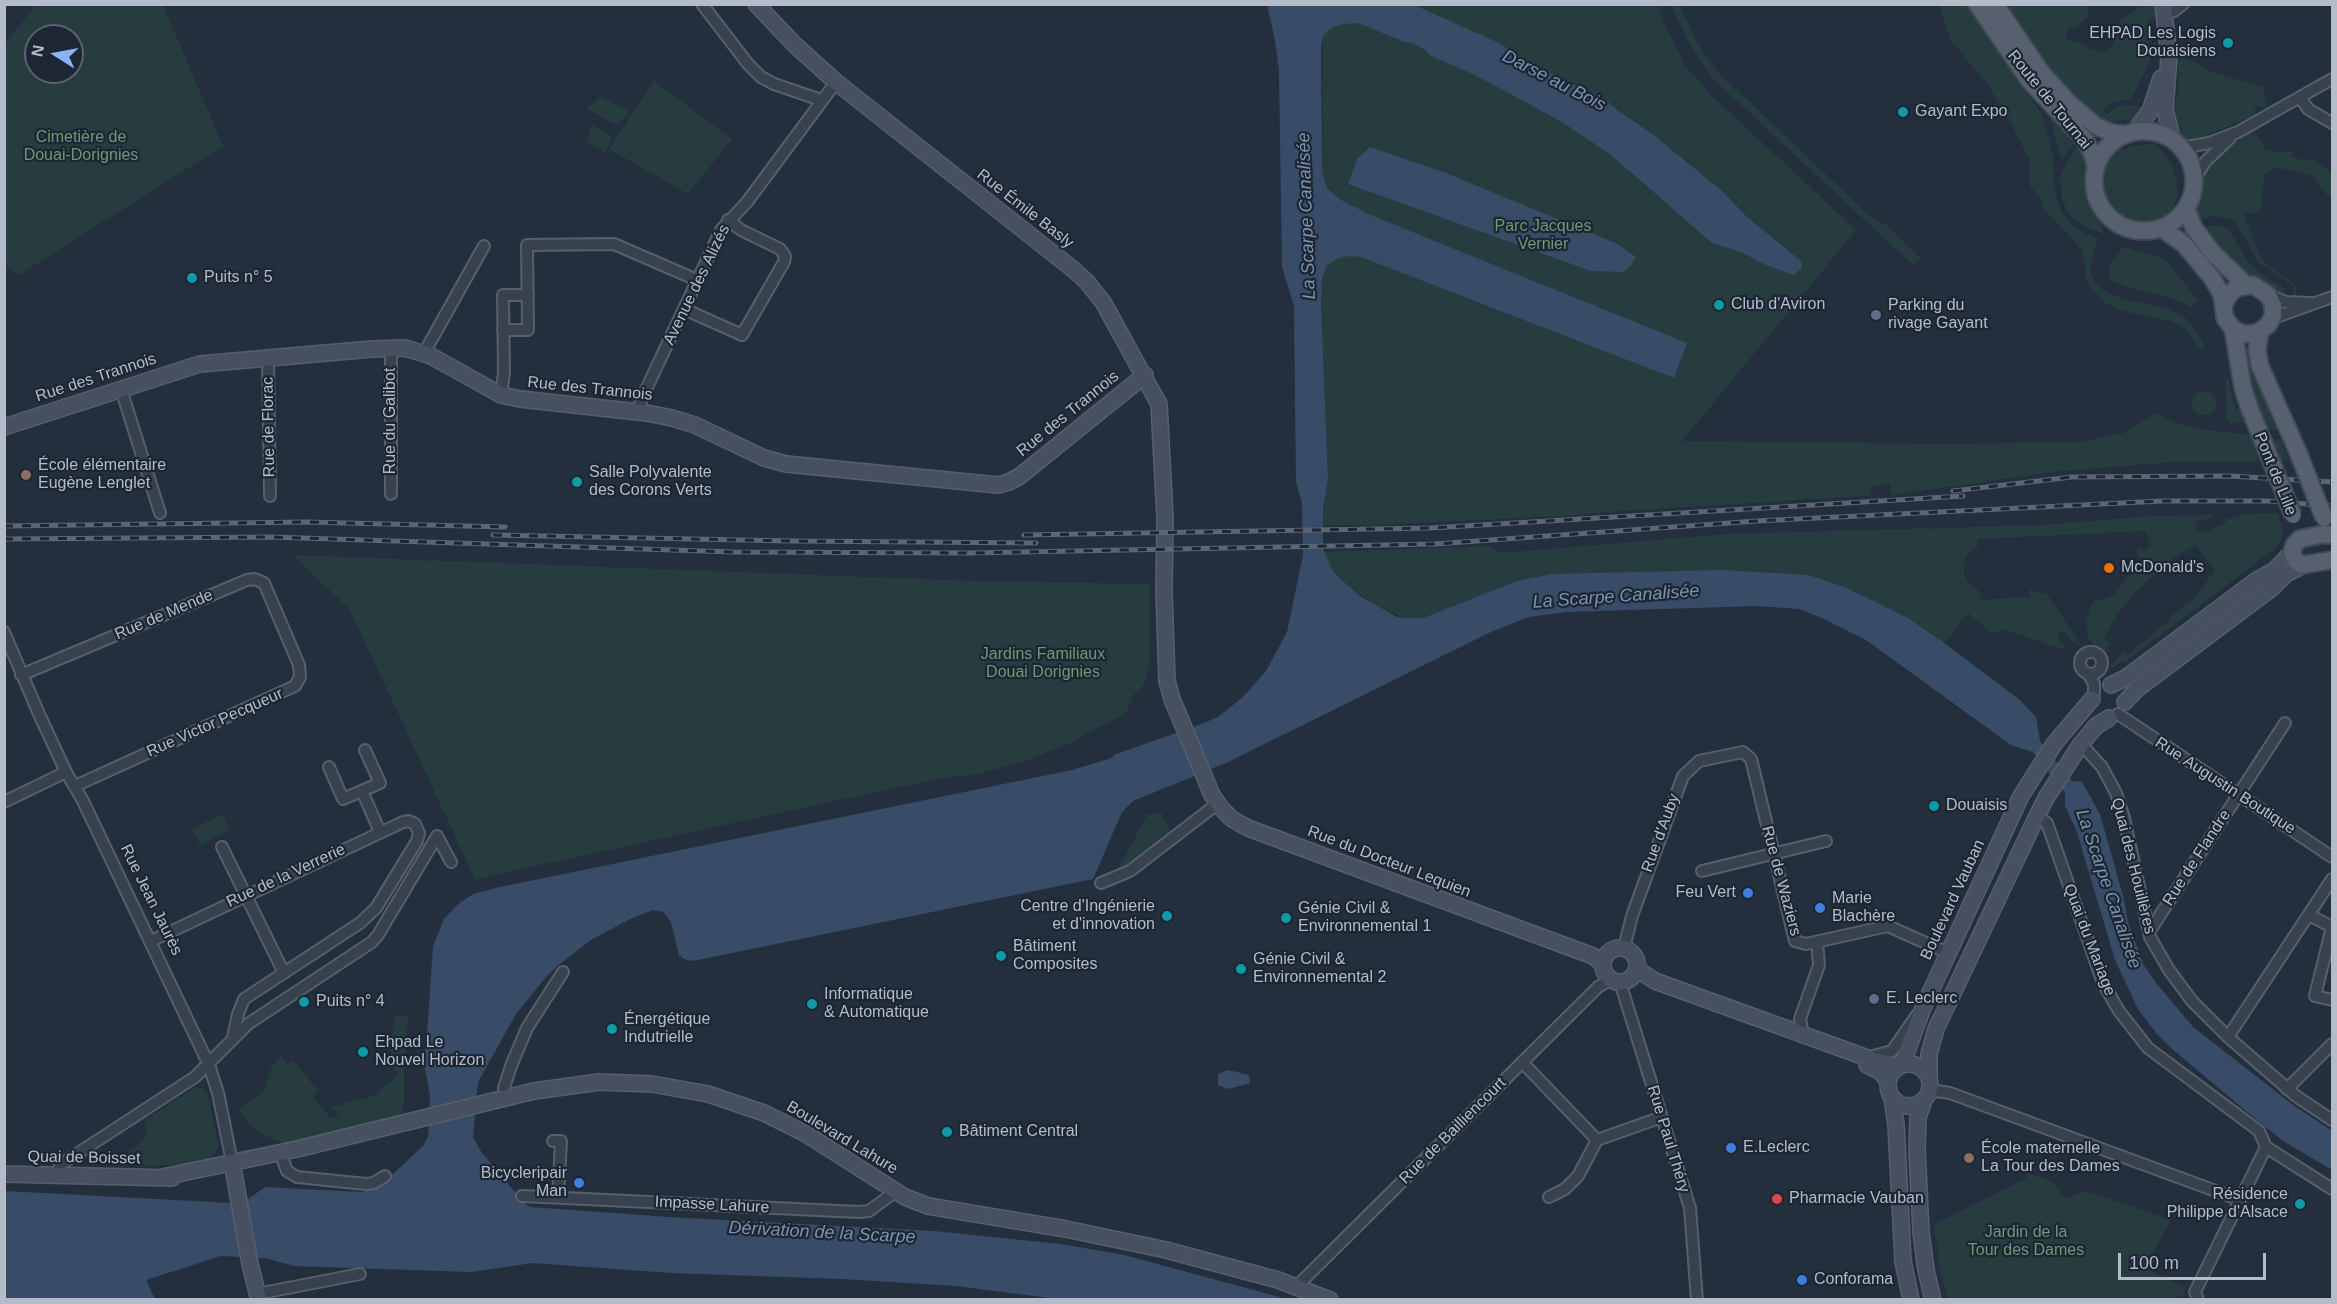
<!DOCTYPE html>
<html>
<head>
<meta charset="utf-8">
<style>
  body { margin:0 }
  #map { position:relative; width:2337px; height:1304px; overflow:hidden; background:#242f3e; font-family:Arial,sans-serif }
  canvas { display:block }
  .frame { position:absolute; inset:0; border:6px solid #b4bcc9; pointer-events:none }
  .north { position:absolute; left:24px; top:24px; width:60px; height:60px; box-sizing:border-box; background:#1d2633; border:2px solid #59626f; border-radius:50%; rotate:281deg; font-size:16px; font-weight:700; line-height:24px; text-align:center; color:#b4bcc9 }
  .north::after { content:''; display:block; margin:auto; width:21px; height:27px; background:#8ab4f8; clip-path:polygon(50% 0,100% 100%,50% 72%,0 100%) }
  .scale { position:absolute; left:2118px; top:1253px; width:148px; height:27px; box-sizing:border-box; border:3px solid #b4bcc9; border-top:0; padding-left:8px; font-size:18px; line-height:21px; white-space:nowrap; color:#b4bcc9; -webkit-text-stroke:4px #1d2633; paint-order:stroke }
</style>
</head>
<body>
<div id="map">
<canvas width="2337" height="1304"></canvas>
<div class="frame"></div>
<div class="north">N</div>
<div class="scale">100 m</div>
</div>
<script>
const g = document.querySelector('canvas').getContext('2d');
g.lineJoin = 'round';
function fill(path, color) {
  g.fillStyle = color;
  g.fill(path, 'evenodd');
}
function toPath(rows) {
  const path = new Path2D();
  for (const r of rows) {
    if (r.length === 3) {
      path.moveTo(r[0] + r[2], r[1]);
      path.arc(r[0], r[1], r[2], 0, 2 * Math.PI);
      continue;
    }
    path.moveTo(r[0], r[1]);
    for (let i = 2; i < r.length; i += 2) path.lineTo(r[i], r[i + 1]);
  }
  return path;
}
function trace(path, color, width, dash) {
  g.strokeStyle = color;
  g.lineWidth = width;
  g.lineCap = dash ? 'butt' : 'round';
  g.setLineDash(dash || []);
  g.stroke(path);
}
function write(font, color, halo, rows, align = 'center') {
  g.font = font + ' Arial,sans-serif';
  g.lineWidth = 4.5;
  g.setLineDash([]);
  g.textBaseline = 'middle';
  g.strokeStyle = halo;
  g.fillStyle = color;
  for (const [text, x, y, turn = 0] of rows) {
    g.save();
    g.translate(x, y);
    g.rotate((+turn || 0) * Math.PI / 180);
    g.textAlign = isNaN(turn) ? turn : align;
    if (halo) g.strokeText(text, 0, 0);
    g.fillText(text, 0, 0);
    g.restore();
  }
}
const green = toPath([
  [36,5,163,5,223,146,19,275,5,265,5,43],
  [36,36,72,36,72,72,36,72],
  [1319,5,1658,5,1664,23,1685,65,1711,95,1856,230,1682,441,1948,444,2079,442,2121,434,2157,413,2176,423,2200,429,2280,439,2289,461,2173,462,2061,471,1891,495,1890,484,1870,486,1871,496,1865,496,1608,512,1563,516,1375,525,1323,525,1323,508,1328,480,1321,301,1323,36],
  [1671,5,1680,5,1696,41,1717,71,1872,218,1886,225,1921,258,1914,266,1712,78,1690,45],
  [1940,5,1966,5,2000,56,2042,114,2052,151,2055,192,2061,211,2068,221,2080,231,2098,239,2090,265,2092,276,2098,286,2110,294,2126,300,2165,308,2177,313,2187,319,2196,330,2205,347,2201,351,2187,330,2172,321,2135,314,2115,308,2103,301,2087,283,2083,251,2045,210,2039,195,2030,187,2030,161,2009,120,1986,82,1950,40],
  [2002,5,2088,5,2088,17,2076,28,2068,27,2066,36,2070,41,2082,43,2089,49,2102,52,2113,45,2119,21,2144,5,2154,5,2156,18,2148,19,2151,41,2148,41,2148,45,2155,44,2150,61,2131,99,2111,102,2103,111,2108,114,2117,107,2126,105,2146,107,2135,119,2109,122,2106,125,2059,84],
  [2183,53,2189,59,2207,70,2264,88,2266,107,2254,107,2257,114,2201,138,2202,142,2192,143,2181,137,2177,134,2170,111,2174,112,2178,89,2178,64],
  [654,81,732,139,688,194,609,149],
  [600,97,630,112,617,125,587,109],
  [2047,105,2090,160,2088,190,2091,200,2101,219,2103,234,2082,225,2070,215,2062,200,2060,181,2062,172,2076,147,2073,144,2062,160,2061,159,2052,123,2045,107],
  [592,125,612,136,606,153,587,142],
  [2253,129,2266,151,2293,152,2291,157,2308,161,2310,158,2329,171,2332,171,2332,197,2326,194,2311,175,2275,167,2265,175,2260,212,2244,214,2258,252,2266,263,2296,286,2296,300,2294,300,2292,285,2258,261,2233,219,2213,216,2196,221,2196,204,2204,173,2208,167,2219,154],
  [2156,143,2171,163,2177,180,2177,199,2169,217,2159,222,2149,224,2129,221,2120,216,2107,200,2103,191,2103,170,2114,152,2130,147],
  [2209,225,2228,228,2251,266,2284,289,2285,298,2247,278,2202,230],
  [2124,246,2134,251,2164,258,2199,301,2191,307,2167,296,2136,290,2113,281,2109,277,2109,266],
  [2256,369,2273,409,2269,412,2277,430,2264,428,2262,425,2237,422,2234,425,2226,419,2226,378,2228,378,2236,410,2256,412,2244,374],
  [2204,403,12],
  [2278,513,2282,529,2282,538,2277,547,2125,662,2123,661,2111,669,2110,666,2122,653,2125,651,2128,654,2170,620,2169,618,2195,597,2215,570,2196,545,2175,557,2133,594,2113,621,2104,639,2110,643,2105,651,2095,647,2089,639,2086,623,2090,607,2095,601,2108,598,2116,592,2125,579,2141,567,2142,561,2136,551,2141,547,2144,551,2151,546,2145,531,1977,539,1978,547,1967,555,1964,563,1964,574,1969,583,1979,591,1980,600,2030,597,2029,589,2048,595,2081,645,2072,641,2062,630,2056,635,2067,648,2060,649,2004,629,1991,633,1968,613,1959,622,1951,638,1943,642,1908,618,1845,587,1809,575,1471,600,1423,618,1405,618,1379,607,1345,585,1334,573,1323,552,1490,546,1501,553,1727,534,2043,525,2152,516,2211,515,2213,518,2196,522,2196,530,2203,533,2225,523,2227,519,2247,514],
  [293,555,973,581,1150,584,1150,660,1144,685,1134,694,1126,713,1066,745,1022,762,981,773,932,780,475,879,350,610],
  [1161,812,1171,834,1124,869,1118,869,1147,815],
  [223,814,230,830,200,845,192,829],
  [394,1016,408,1016,404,1075,404,1105,399,1118,288,1145,266,1136,249,1125,239,1110,263,1092,272,1066,281,1056,288,1064,293,1060,318,1091,312,1096,331,1118,339,1116,332,1107,376,1095,383,1087,398,1075,390,1061],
  [194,1087,202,1088,208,1095,219,1147,209,1160,179,1165,129,1165,127,1153,147,1136,144,1121],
  [2028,1173,2053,1182,2066,1199,2082,1192,2089,1192,2171,1220,2145,1268,2186,1288,2184,1294,2170,1300,1948,1299,1940,1269,1934,1224,2025,1179]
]);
const water = toPath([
  [1267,5,1414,5,1497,42,1539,68,1605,99,1617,110,1651,133,1722,191,1747,217,1802,262,1802,268,1794,275,1766,265,1741,252,1712,243,1610,154,1562,122,1477,76,1429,55,1426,50,1410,42,1407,43,1358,23,1343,24,1331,28,1323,36,1321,48,1322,172,1327,188,1339,199,1373,216,1687,343,1674,378,1361,257,1349,256,1337,259,1326,266,1322,279,1321,301,1328,480,1323,508,1323,549,1334,573,1360,596,1397,617,1405,618,1423,618,1517,581,1552,574,1722,570,1809,575,1845,587,1908,618,1943,642,2020,700,2036,717,2040,741,2072,781,2082,782,2100,814,2123,896,2128,922,2143,964,2157,984,2193,1027,2293,1105,2332,1131,2332,1170,2283,1141,2246,1111,2170,1047,2157,1034,2138,1009,2115,960,2077,832,2065,806,2065,793,2033,752,2011,745,1866,640,1824,619,1799,609,1757,606,1566,612,1529,617,1491,632,1226,763,1133,801,1122,812,1093,879,693,961,684,959,679,955,671,922,663,912,653,910,630,919,591,940,557,966,546,977,516,1014,478,1082,473,1137,482,1153,525,1204,531,1207,669,1217,934,1231,1061,1244,1124,1255,1287,1299,1057,1299,955,1286,842,1279,671,1273,532,1263,472,1272,294,1266,265,1258,221,1256,146,1280,155,1299,5,1300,5,1191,231,1203,247,1200,265,1187,361,1192,380,1186,423,1146,428,1137,430,1095,425,1069,425,1039,427,1035,433,946,444,919,457,905,473,894,500,887,1072,770,1112,758,1114,755,1204,723,1218,717,1243,697,1266,671,1287,632,1303,555,1302,504,1296,481,1294,306,1282,267,1279,71,1275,40],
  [1370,147,1446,173,1618,244,1636,257,1630,267,1623,272,1591,271,1348,184,1357,159],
  [1228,1070,1249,1075,1250,1083,1229,1089,1218,1085,1218,1074]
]);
const street = toPath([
  [702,4,748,64,761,77,774,84,821,100],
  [2165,13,2174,11,2183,4],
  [2300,97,2308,109,2332,123],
  [2182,148,2209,143,2238,132,2332,79],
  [2194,180,2205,162,2230,138],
  [2268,295,2286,302,2311,303],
  [684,309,742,335,784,262,785,256,780,249,741,230,728,220],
  [2271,319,2332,297],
  [503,330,528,330,527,245,614,244,697,280],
  [391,348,391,494],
  [424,353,484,246],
  [268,358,270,496],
  [121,389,160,513],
  [501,395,504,373,503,295,528,295],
  [638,412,642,398,721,230,747,202,836,82],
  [4,632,39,714,66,772,83,801,209,1065,218,1093,232,1162],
  [2091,663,11],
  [2088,673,2094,684,2094,693],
  [21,675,247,580,255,579,264,583,299,665,300,677,295,686,75,786],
  [2118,714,2332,857],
  [2081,744,2102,767,2116,793,2124,818,2150,937,2169,970,2192,1001,2228,1037,2296,1096,2332,1120],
  [329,767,343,799,380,783,365,750],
  [362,791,380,832],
  [4,802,66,772],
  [2037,816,2047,823,2103,983,2119,1011,2148,1048,2259,1131,2266,1147],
  [222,847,284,973],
  [1702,871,1826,841],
  [1101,883,1130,871,1217,804],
  [2309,915,2332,927],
  [2332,927,2315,996,2332,1000],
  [2149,932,2285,723],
  [151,941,403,822,409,821,415,824,419,833,417,841,376,908,360,923,244,999,238,1014,233,1037],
  [1624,948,1632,916,1683,776,1699,761,1743,752,1751,759,1795,941,1806,944,1888,926,1948,953],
  [1620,982,1690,1208,1697,1300],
  [1803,1034,1800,1019,1819,965,1817,942],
  [2228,1037,2332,879],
  [1869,1057,1892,1051,1917,1015],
  [1522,1062,1597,1140],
  [2287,1089,2332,1044],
  [1928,1094,1937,1091,1950,1093,2240,1200],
  [507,1098,504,1088,511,1066,527,1028,563,972],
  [553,1141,561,1141,558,1197],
  [2266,1147,2332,1189],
  [280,1152,287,1171,297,1177,366,1184,374,1183,385,1176],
  [57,1177,59,1168,63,1163,195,1077,248,1024,372,942,378,935,437,836,451,862],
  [522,1196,859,1212,869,1211,896,1191],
  [1549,1197,1565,1189,1578,1176,1597,1140,1662,1117],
  [1297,1286,1598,987,1612,979],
  [257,1294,360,1274],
  [2198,1300,2195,1292,2266,1147]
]);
const secondary = toPath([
  [756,4,794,44,836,82,1074,270,1087,282,1103,302,1159,404,1165,518,1164,591,1167,681,1172,699,1212,795,1221,808,1232,819,1248,828,1593,956,1603,964],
  [2163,4,2169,57,2165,109,2172,139],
  [2134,132,2150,111,2161,78],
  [4,427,200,364,372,349,405,348,431,356,501,395,520,399,647,413,672,418,695,425,764,458,786,464,998,485,1009,482,1020,476,1145,375],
  [2111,685,2127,677,2257,580,2275,570,2292,552],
  [2125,702,2137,689,2272,588,2286,574,2304,565],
  [1620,965,17],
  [1637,966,1641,972,1655,981,1876,1061,1899,1066],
  [1909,1085,21],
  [1867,1065,1881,1072,1888,1081],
  [1902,1065,1923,1008,2021,796,2054,744,2092,699],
  [1929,1076,1929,1054,1936,1029,2037,816,2046,798,2081,744,2096,726,2109,718],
  [1892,1097,1896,1125,1903,1261,1911,1300],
  [1924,1100,1918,1117,1917,1149,1921,1232,1926,1270,1933,1300],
  [232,1162,250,1264,259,1300],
  [4,1174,172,1178],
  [163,1177,297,1149,534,1091,599,1082,652,1084,708,1094,764,1113,806,1134,905,1197,928,1206,1066,1229,1166,1250,1278,1280,1330,1300]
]);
const primary = toPath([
  [1977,4,2029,80,2085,140,2092,153,2096,167],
  [1995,4,2041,72,2069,103,2096,126,2112,133,2125,134],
  [2144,181,50],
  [2186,209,2194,228,2212,252,2246,285],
  [2161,228,2184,244,2212,278,2222,295,2225,318,2233,329,2244,334,2257,333,2268,325,2273,316,2273,305,2268,295,2253,285,2236,288,2229,295,2224,304],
  [2233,329,2243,388,2249,407],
  [2260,332,2257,350,2260,366,2298,452],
  [2332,535,2323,534,2300,539,2294,545,2292,552,2295,560,2302,565,2332,560]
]);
const rail = toPath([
  [1953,491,2072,477,2230,476,2332,482],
  [4,526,307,522,505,527],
  [493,535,791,541,1036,543],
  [1024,535,1431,528,1963,496],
  [4,539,271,537,734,552,970,553,1435,544,1757,521,2162,501,2268,501,2332,506]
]);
const primaryBridge = toPath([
  [2249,407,2293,515],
  [2298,452,2324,518]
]);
const markers = [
  [2228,43,6,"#0f9aa8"],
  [1903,112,6,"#0f9aa8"],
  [192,278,6,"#0f9aa8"],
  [1719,305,6,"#0f9aa8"],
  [1876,315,6,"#5c6f8a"],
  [26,475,6,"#8d6e63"],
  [577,482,6,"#0f9aa8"],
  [2109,568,6,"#e8710a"],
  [1934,806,6,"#0f9aa8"],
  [1748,893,6,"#3f7fe0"],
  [1820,908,6,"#3f7fe0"],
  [1167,916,6,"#0f9aa8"],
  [1286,918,6,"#0f9aa8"],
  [1001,956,6,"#0f9aa8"],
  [1241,969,6,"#0f9aa8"],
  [1874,999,6,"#5c6f8a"],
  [304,1002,6,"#0f9aa8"],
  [812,1004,6,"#0f9aa8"],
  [612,1029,6,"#0f9aa8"],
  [363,1052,6,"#0f9aa8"],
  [947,1132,6,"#0f9aa8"],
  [1731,1148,6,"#3f7fe0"],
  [1969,1158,6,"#8d6e63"],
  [579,1183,6,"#3f7fe0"],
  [1777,1199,6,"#e0444e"],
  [2300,1204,6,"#0f9aa8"],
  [1802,1280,6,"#3f7fe0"]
];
const poiNames = [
  ["EHPAD Les Logis",2216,34,"right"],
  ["Douaisiens",2216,52,"right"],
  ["Gayant Expo",1915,112],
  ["Puits n° 5",204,278],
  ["Club d'Aviron",1731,305],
  ["Parking du",1888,306],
  ["rivage Gayant",1888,324],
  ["École élémentaire",38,466],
  ["Eugène Lenglet",38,484],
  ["Salle Polyvalente",589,473],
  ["des Corons Verts",589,491],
  ["McDonald's",2121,568],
  ["Douaisis",1946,806],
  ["Feu Vert",1736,893,"right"],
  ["Marie",1832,899],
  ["Blachère",1832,917],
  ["Centre d'Ingénierie",1155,907,"right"],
  ["et d'innovation",1155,925,"right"],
  ["Génie Civil &",1298,909],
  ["Environnemental 1",1298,927],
  ["Bâtiment",1013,947],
  ["Composites",1013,965],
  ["Génie Civil &",1253,960],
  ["Environnemental 2",1253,978],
  ["Informatique",824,995],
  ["& Automatique",824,1013],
  ["E. Leclerc",1886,999],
  ["Puits n° 4",316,1002],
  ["Énergétique",624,1020],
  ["Indutrielle",624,1038],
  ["Ehpad Le",375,1043],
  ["Nouvel Horizon",375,1061],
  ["Bâtiment Central",959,1132],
  ["E.Leclerc",1743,1148],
  ["École maternelle",1981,1149],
  ["La Tour des Dames",1981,1167],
  ["Bicycleripair",567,1174,"right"],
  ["Man",567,1192,"right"],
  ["Résidence",2288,1195,"right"],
  ["Philippe d'Alsace",2288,1213,"right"],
  ["Pharmacie Vauban",1789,1199],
  ["Conforama",1814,1280]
];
const streetNames = [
  ["Route de Tournai",2049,100,51],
  ["Rue Émile Basly",1025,209,38],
  ["Avenue des Alizés",697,285,-64],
  ["Rue des Trannois",96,378,-18],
  ["Rue des Trannois",590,389,6],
  ["Rue des Trannois",1068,414,-39],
  ["Rue du Galibot",391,421,-90],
  ["Rue de Florac",269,427,-91],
  ["Pont de Lille",2275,474,68],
  ["Rue de Mende",164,615,-23],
  ["Rue Victor Pecqueur",215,723,-24],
  ["Rue Augustin Boutique",2225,786,33],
  ["Rue d'Auby",1661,833,-70],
  ["Rue de Flandre",2197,858,-57],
  ["Rue du Docteur Lequien",1389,862,21],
  ["Quai des Houillères",2133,866,76],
  ["Rue de la Verrerie",286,876,-25],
  ["Rue de Waziers",1781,881,75],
  ["Rue Jean Jaurès",151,900,64],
  ["Boulevard Vauban",1953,900,-65],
  ["Quai du Mariage",2089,940,69],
  ["Rue de Bailliencourt",1453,1131,-45],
  ["Boulevard Lahure",842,1138,31],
  ["Rue Paul Théry",1668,1139,73],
  ["Quai de Boisset",84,1158,1],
  ["Impasse Lahure",712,1205,3]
];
const parkNames = [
  ["Cimetière de",81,138],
  ["Douai-Dorignies",81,156],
  ["Parc Jacques",1543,227],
  ["Vernier",1543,245],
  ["Jardins Familiaux",1043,655],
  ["Douai Dorignies",1043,673],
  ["Jardin de la",2026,1233],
  ["Tour des Dames",2026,1251]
];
const waterNames = [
  ["Darse au Bois",1554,81,27],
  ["La Scarpe Canalisée",1307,216,-92],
  ["La Scarpe Canalisée",1616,597,-4],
  ["La Scarpe Canalisée",2108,889,71],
  ["Dérivation de la Scarpe",822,1233,3]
];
fill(green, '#263c3f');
fill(water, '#394c67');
trace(street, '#565f6c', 14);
trace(secondary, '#565f6c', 18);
trace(primary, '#414a57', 20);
trace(street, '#38414e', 10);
trace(secondary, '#465061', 15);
trace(primary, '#56606e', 16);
trace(rail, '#5a6575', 5);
trace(rail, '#1d2633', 3, [9]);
trace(primaryBridge, '#414a57', 20, []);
trace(primaryBridge, '#56606e', 16);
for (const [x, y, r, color] of markers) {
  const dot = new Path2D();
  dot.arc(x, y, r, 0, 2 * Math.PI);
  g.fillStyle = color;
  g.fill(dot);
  trace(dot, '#1d2633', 2);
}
write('16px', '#b4bcc9', '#1d2633', poiNames, 'left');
write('16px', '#b4bcc9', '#1d2633', streetNames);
write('16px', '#6b9a76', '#1d2633', parkNames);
write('italic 18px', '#7c92b1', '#1d2633', waterNames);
</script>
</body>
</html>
